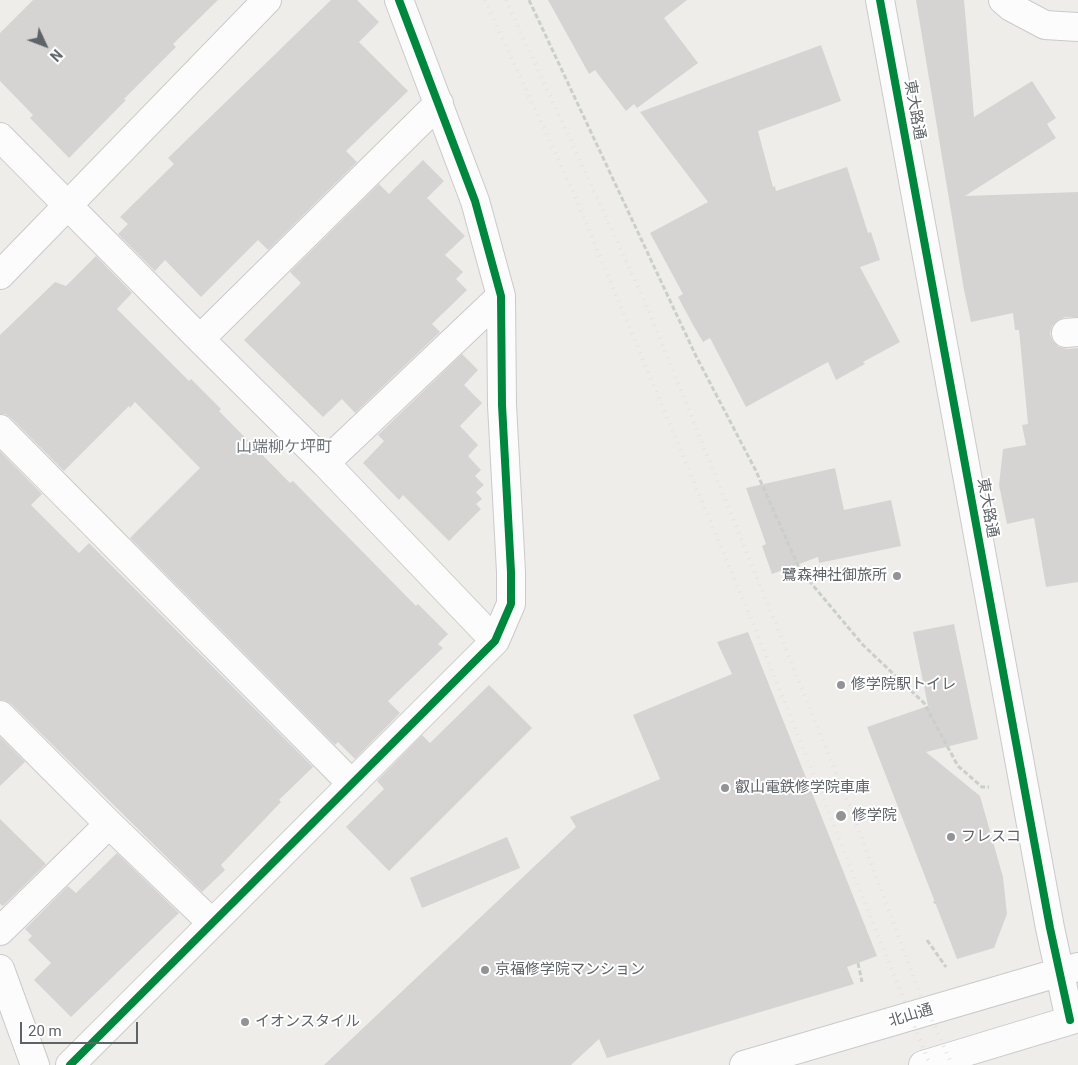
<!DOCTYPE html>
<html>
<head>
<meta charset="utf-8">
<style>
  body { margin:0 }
  #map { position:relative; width:1078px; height:1065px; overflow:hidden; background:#efedea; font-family:Roboto,sans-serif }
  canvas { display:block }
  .north { position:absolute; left:20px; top:20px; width:50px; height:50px; -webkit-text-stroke:4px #fff; paint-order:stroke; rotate:133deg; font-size:14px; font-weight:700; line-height:20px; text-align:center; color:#5e6368 }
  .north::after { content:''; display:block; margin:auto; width:18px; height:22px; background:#5e6368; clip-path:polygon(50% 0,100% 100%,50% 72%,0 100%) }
  .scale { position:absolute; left:20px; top:1022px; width:118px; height:22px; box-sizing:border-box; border:2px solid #5e6368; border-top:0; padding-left:6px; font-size:15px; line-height:18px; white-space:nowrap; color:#5e6368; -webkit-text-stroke:4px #fff; paint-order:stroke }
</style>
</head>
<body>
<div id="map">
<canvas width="1078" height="1065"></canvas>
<div class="north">N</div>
<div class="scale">20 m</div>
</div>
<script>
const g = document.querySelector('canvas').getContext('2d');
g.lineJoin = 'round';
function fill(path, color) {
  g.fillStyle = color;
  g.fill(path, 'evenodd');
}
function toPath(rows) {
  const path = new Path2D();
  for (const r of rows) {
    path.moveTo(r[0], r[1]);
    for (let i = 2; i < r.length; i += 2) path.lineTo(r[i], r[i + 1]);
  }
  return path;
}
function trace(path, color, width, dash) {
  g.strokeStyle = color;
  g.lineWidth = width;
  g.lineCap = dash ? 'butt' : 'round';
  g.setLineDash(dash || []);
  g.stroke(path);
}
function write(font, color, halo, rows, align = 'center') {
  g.font = font + ' Roboto,"Noto Sans JP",sans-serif';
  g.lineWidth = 4;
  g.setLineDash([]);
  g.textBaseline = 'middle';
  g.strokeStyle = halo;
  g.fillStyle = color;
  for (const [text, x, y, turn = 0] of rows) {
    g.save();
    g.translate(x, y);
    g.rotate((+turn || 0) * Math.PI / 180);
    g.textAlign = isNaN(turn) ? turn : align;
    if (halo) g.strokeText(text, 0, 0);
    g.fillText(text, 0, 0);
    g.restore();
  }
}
const building = toPath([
  [33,0,218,0,173,44,176,47,124,99,126,100,69,158,30,118,33,115,0,81,0,33],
  [331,0,357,0,379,22,359,42,408,91,346,151,357,162,268,250,258,240,201,297,165,260,155,271,118,234,128,224,120,217,174,164,168,158],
  [548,0,687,0,664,18,698,63,637,108,634,104,626,111,595,70,589,74],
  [916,0,964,0,974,117,1032,81,1056,118,1047,124,1056,138,965,196,1078,192,1078,317,1065,317,1058,320,1052,326,1050,334,1053,341,1059,347,1067,349,1078,348,1078,582,1046,587,1034,518,1007,524,999,485,1003,449,1026,445,1022,425,1028,424,1019,330,1015,330,1013,313,971,322,964,290],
  [821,45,841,101,758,131,773,187,775,186,776,191,847,167,868,233,871,232,880,260,860,267,900,342,863,362,865,364,836,380,828,362,746,407,710,338,703,342,692,323,678,297,683,294,650,233,708,202,640,112],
  [423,160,444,181,427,198,465,236,445,255,463,272,456,279,467,290,432,324,440,332,355,413,342,399,323,417,244,340,301,283,290,272,379,184,389,194],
  [96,256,132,293,117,309,189,381,191,379,221,409,219,411,290,483,293,481,416,606,418,604,448,634,438,644,443,648,388,701,400,713,355,759,338,742,335,745,130,538,200,468,135,402,130,408,129,406,64,471,11,418,5,414,0,414,0,335,55,282,66,286],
  [462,354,478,370,464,385,482,403,460,426,478,445,468,456,481,470,475,476,484,485,476,492,482,499,476,504,481,509,449,541,403,495,399,500,363,463,384,441,378,435],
  [0,451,42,494,31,505,79,553,89,543,313,767,279,800,281,802,221,865,225,870,202,892,11,704,4,700,0,700],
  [835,468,844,510,891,500,901,546,819,563,818,557,772,574,762,546,766,544,746,488],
  [954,624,978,739,926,752,980,796,1003,877,1007,914,994,948,957,959,867,727,928,706,913,632],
  [748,632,877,956,847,967,854,984,607,1058,599,1039,571,1065,324,1065,576,827,570,817,660,779,633,715,732,674,717,642],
  [489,685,532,728,389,871,346,827,384,789,377,781,422,735,430,743],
  [0,737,25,762,0,786],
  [0,819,46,864,3,906,0,904],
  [507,837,520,868,422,908,410,878],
  [117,853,179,913,71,1017,34,980,51,963,28,940,32,936,25,929,68,886,76,893]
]);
const path = toPath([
  [529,0,696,356,756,471,800,570,863,645,924,703,958,766,982,787,989,787],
  [934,903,935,902],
  [927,940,946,967],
  [858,963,862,982]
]);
const minor = toPath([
  [880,0,1050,928,1070,1020],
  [1003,0,1011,7,1045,25,1078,27],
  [0,137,200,339,325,463,495,641],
  [0,275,267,0],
  [1066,333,1078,332],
  [200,339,439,103],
  [0,429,352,784],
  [325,463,501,296],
  [0,715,109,824,212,923],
  [0,931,109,824],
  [0,969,35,1065],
  [70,1065,495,641,511,604,511,572,502,405,501,296,475,201,399,0],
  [744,1065,1078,967],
  [923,1065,1078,1018]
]);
const rail = toPath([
  [485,0,574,194,754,626,930,1065],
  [506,0,645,302,852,812,917,986,952,1065]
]);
const cycleway = toPath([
  [880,0,1050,928,1070,1020],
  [70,1065,495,641,511,604,511,572,502,405,501,296,475,201,399,0]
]);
const markers = [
  [897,576,5,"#919396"],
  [841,685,5,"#919396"],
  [725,788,5,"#919396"],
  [841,816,6,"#919396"],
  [951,837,5,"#919396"],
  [485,970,5,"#919396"],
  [245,1022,5,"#919396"]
];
const streetNames = [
  ["東大路通",914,110,80],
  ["東大路通",987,508,80],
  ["北山通",911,1016,-17]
];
const poiNames = [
  ["鷺森神社御旅所",887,576,"right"],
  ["修学院駅トイレ",851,685],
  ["叡山電鉄修学院車庫",735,788],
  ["修学院",852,816],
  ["フレスコ",961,837],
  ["京福修学院マンション",495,970],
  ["イオンスタイル",255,1022]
];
const neighbourhoodNames = [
  ["山端柳ケ坪町",284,448]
];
fill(building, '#d6d4d3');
trace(minor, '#cacacb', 30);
trace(path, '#cacfcc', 3, [5, 2.5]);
trace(minor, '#fdfcfc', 28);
trace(rail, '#e4e4e4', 4, [1, 6]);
trace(cycleway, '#00873e', 8);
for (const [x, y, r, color] of markers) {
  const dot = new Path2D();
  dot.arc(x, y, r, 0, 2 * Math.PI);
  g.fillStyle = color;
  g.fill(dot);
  trace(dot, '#fff', 2);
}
write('15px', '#5e6368', '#fff', streetNames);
write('15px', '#5e6368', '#fff', poiNames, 'left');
write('16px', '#6f767b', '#fff', neighbourhoodNames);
</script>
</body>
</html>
